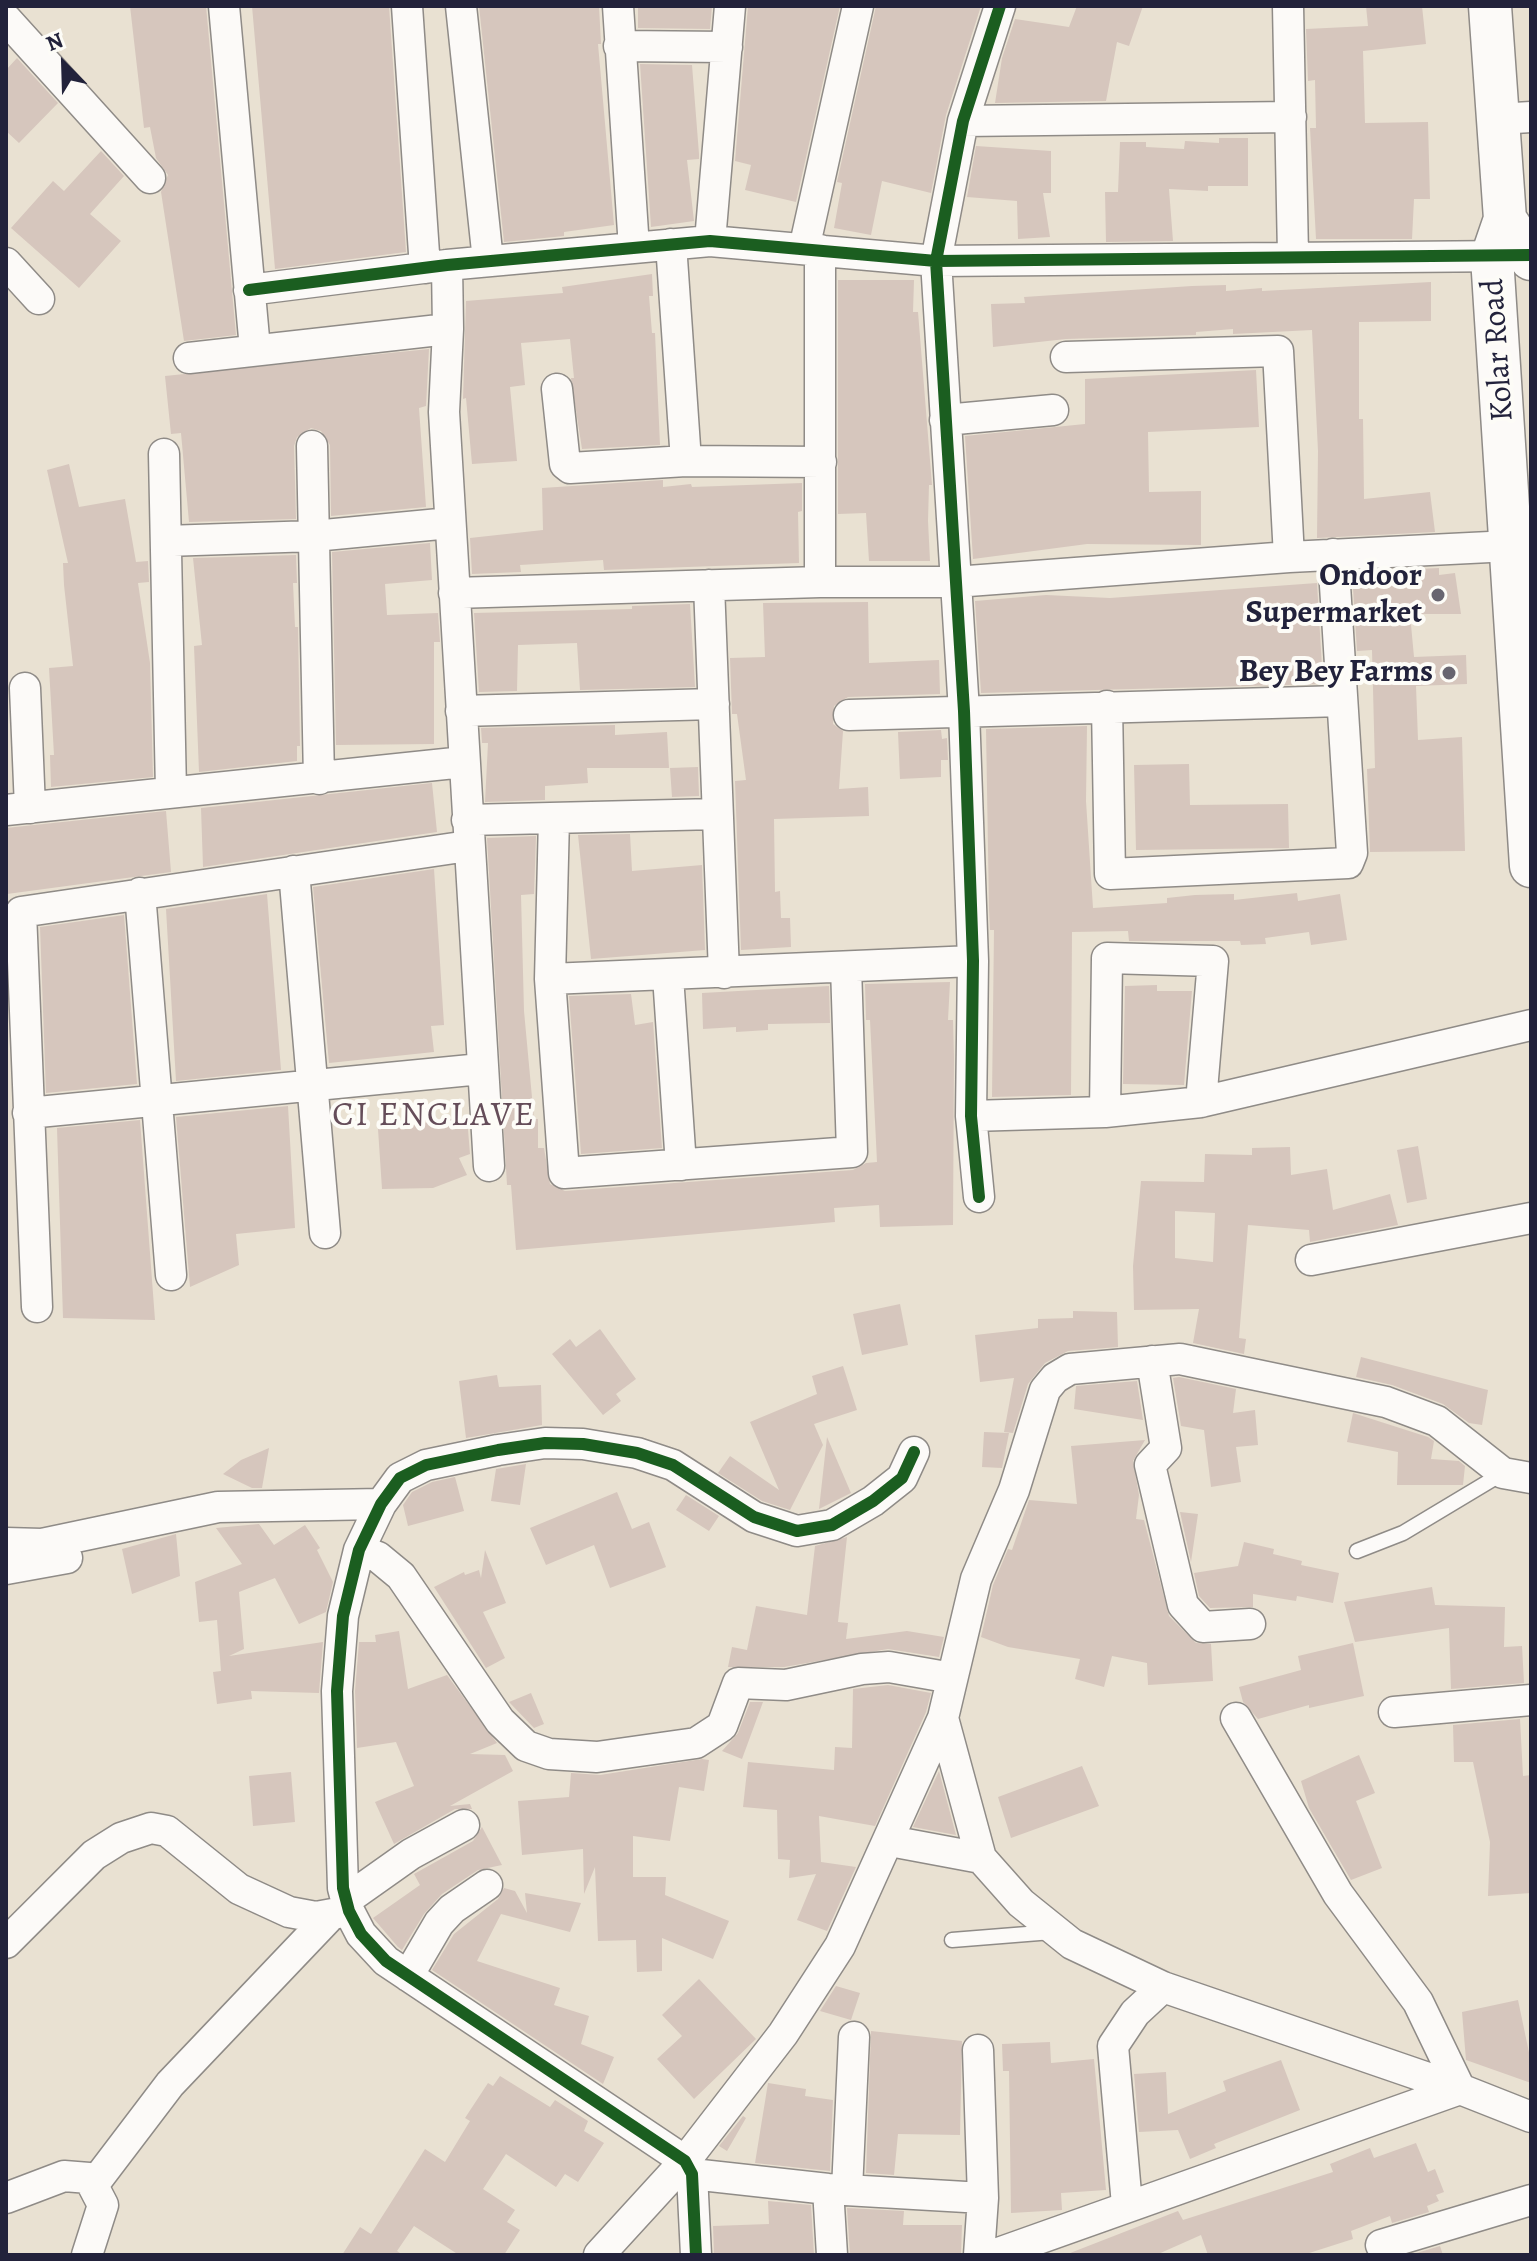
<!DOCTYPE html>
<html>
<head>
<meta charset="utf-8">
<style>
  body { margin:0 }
  #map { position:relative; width:1537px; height:2261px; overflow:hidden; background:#e9e1d2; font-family:Alegreya,serif }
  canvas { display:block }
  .frame { position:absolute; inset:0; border:8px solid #22223b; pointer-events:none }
  .north { position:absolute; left:24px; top:24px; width:80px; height:80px; -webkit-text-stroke:6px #fdfcf7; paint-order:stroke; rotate:337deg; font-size:22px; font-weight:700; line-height:32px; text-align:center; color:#22223b }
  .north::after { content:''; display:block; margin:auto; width:28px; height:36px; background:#22223b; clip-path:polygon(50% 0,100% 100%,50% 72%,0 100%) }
</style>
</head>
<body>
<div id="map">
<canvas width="1537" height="2261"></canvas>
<div class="frame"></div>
<div class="north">N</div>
</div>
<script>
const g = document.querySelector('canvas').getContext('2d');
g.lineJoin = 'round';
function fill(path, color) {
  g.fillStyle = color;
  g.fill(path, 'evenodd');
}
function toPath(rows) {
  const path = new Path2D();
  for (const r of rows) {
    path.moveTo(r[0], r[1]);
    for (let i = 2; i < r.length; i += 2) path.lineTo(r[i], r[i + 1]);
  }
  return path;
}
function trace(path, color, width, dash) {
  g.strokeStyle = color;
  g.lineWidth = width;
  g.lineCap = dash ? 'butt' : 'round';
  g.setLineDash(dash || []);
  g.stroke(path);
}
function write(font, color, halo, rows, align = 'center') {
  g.font = font + ' Alegreya,serif';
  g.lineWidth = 8;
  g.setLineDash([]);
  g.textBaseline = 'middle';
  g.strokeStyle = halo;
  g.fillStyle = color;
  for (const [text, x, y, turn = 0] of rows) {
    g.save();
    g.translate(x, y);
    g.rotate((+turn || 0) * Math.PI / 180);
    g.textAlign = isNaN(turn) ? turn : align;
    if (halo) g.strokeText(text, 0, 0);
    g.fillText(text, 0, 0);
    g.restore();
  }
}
const building = toPath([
  [130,6,206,6,236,335,184,341,161,192,168,175,156,158,150,127,144,128],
  [252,6,389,6,406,252,275,269],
  [479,6,599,6,601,44,598,44,614,225,564,232,564,236,504,242],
  [638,6,712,6,710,29,638,28],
  [748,6,840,6,796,202,745,190,751,165,735,161],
  [876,6,981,6,946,115,931,193,882,181,871,235,834,228,842,183,837,182],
  [1077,6,1143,6,1129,46,1117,42,1106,101,995,103,1002,58,1015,19,1069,27],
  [1366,6,1422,6,1426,44,1363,51,1365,123,1428,122,1430,199,1414,199,1412,239,1316,239,1310,128,1316,128,1315,80,1308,81,1306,29,1368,26],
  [17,58,58,103,19,143,6,131,6,70],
  [640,64,692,65,699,154,699,159,687,160,694,221,651,227],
  [1219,138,1248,138,1248,186,1208,186,1208,191,1169,189,1173,241,1106,242,1105,192,1118,192,1120,142,1146,142,1146,147,1184,149,1185,141,1219,143],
  [976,146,1051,151,1051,193,1043,193,1050,237,1018,239,1017,201,967,197],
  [101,151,124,176,90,214,121,241,79,288,11,228,53,181,64,191],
  [652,274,653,296,649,296,652,333,655,333,660,445,582,449,571,378,574,378,570,339,521,343,525,385,510,387,517,461,472,464,466,398,463,399,466,301,563,293,562,287],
  [838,280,914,280,913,312,918,312,932,485,929,485,928,521,930,561,869,561,866,513,838,514],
  [1431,282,1431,321,1359,322,1359,419,1363,419,1364,499,1430,492,1435,532,1317,538,1318,451,1312,330,1233,334,1233,329,1196,332,1196,335,1066,339,993,347,991,304,1025,303,1024,297,1192,286,1226,285,1226,291,1262,288,1262,291],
  [429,349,426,406,419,408,426,507,331,516,330,445,321,431,311,428,297,437,294,446,296,519,189,522,181,433,171,434,165,376],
  [1256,370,1259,427,1148,432,1149,492,1201,491,1201,545,1087,544,973,559,965,436,1085,424,1085,379],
  [69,464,79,507,125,499,136,562,148,561,149,582,138,583,150,663,153,777,51,787,50,755,54,755,49,668,73,666,64,585,63,563,68,563,47,470],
  [663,480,663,487,691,484,692,487,802,483,802,511,798,512,799,563,604,570,603,560,520,565,521,572,472,574,470,538,543,530,542,488],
  [430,543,432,580,385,584,387,615,438,613,440,642,434,642,434,744,336,745,332,552],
  [296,555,297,583,293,583,295,627,298,627,300,746,297,746,297,761,199,772,194,646,202,645,193,558],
  [1439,568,1439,575,1455,573,1461,614,1410,614,1414,657,1466,655,1467,684,1416,686,1418,740,1462,737,1465,851,1370,852,1367,769,1375,768,1372,650,1357,651,1352,572],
  [1317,583,1323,684,981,693,975,601,1046,595,1110,598],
  [868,602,869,663,939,660,940,694,848,697,834,706,833,724,843,731,839,789,868,787,869,816,774,819,775,892,780,891,781,918,790,918,791,947,741,950,735,781,746,780,737,714,732,714,730,658,765,657,763,603],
  [690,604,695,687,580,690,577,643,518,645,517,691,479,692,474,613,632,609,632,606],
  [615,725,615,735,667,732,669,768,587,768,588,783,545,786,545,800,485,802,488,743,482,743,481,728],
  [1087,726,1086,801,1093,908,1167,903,1167,898,1195,895,1234,894,1234,900,1297,893,1298,901,1340,894,1347,940,1311,945,1309,932,1265,938,1266,944,1241,945,1240,941,1129,941,1128,931,1072,932,1071,1095,992,1097,994,930,990,930,989,909,986,729],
  [941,730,942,739,947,738,948,760,941,760,941,777,900,779,898,732],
  [1189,764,1190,805,1288,804,1289,848,1136,850,1134,765],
  [698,767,699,796,672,797,670,768],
  [432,783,437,832,203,867,201,808],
  [166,811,171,872,7,894,6,828],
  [630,834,632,871,702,865,705,950,591,959,578,835],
  [536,836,534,894,521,895,524,1011,534,1119,538,1119,538,1148,544,1148,550,1184,565,1191,853,1170,866,1163,877,1162,870,1020,866,1020,865,984,950,982,948,1020,953,1020,954,1057,953,1225,880,1227,879,1205,834,1208,835,1222,516,1250,511,1185,507,1185,487,838],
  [434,869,444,1025,431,1026,434,1052,329,1063,313,887],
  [267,894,281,1070,176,1081,166,909],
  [124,915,137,1084,46,1093,40,927],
  [1157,985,1157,991,1192,991,1184,1085,1123,1084,1125,986],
  [829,986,830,1023,768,1024,768,1030,736,1032,736,1027,703,1029,702,993],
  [631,994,635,1025,653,1022,662,1148,581,1154,569,996],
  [288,1106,295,1228,236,1234,239,1265,190,1287,176,1117],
  [467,1117,470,1154,459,1158,467,1175,433,1188,382,1189,378,1129],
  [140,1120,155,1320,63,1318,57,1128],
  [1418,1146,1427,1199,1407,1203,1397,1150],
  [1290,1147,1291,1175,1327,1169,1333,1210,1390,1194,1398,1225,1310,1242,1309,1230,1248,1225,1239,1338,1246,1339,1244,1354,1193,1343,1199,1309,1134,1310,1133,1266,1141,1181,1204,1182,1205,1154,1252,1155,1252,1148],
  [1175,1211,1215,1213,1213,1262,1175,1258],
  [900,1304,908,1345,862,1355,853,1314],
  [1073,1311,1117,1312,1118,1347,1068,1351,1045,1363,1028,1384,1013,1433,1004,1432,1014,1378,980,1382,975,1335,1038,1328,1038,1319,1073,1318],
  [600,1329,636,1379,616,1394,621,1401,603,1415,552,1354,570,1339,576,1347],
  [1361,1357,1488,1390,1482,1425,1469,1423,1443,1404,1392,1385,1356,1377],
  [843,1366,857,1410,814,1424,823,1445,790,1510,762,1501,718,1473,730,1456,779,1490,750,1422,817,1394,812,1376],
  [497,1375,499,1387,541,1385,542,1425,466,1438,459,1381],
  [1179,1377,1236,1389,1233,1413,1255,1410,1258,1445,1236,1447,1241,1482,1211,1487,1204,1430,1181,1426,1173,1378],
  [1137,1381,1143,1420,1074,1409,1076,1386],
  [1353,1413,1428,1437,1434,1441,1431,1459,1459,1461,1465,1466,1463,1485,1397,1485,1398,1452,1347,1442],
  [984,1432,1009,1433,1002,1468,982,1467],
  [827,1437,851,1493,819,1509],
  [1145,1440,1133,1461,1139,1495,1136,1519,1144,1520,1169,1616,1196,1643,1211,1644,1213,1681,1148,1685,1147,1663,1112,1656,1104,1687,1075,1679,1080,1659,1008,1647,981,1637,993,1585,1008,1549,1012,1550,1029,1500,1077,1504,1071,1446],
  [269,1448,262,1488,252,1488,223,1474,241,1460],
  [526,1464,520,1505,491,1501,496,1469],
  [455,1477,464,1511,408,1526,403,1505,412,1492,432,1482],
  [617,1492,632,1529,649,1522,666,1567,610,1588,594,1545,546,1565,530,1528],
  [686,1495,719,1516,709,1531,676,1510],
  [1180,1512,1198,1514,1191,1562],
  [259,1524,274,1545,305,1525,320,1548,317,1550,333,1582,326,1612,299,1624,275,1578,239,1592,244,1649,229,1656,323,1642,319,1693,251,1691,252,1699,217,1704,213,1672,221,1671,217,1620,199,1622,195,1582,242,1564,216,1528],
  [176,1534,180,1576,132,1594,122,1549],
  [847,1537,838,1622,848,1623,846,1639,907,1631,944,1637,939,1657,888,1649,784,1667,728,1667,732,1647,747,1650,756,1606,807,1615,815,1546],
  [1244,1542,1274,1549,1273,1554,1302,1561,1301,1565,1339,1573,1333,1603,1297,1596,1296,1601,1253,1594,1253,1607,1210,1608,1199,1596,1194,1573,1238,1566],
  [485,1550,506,1603,483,1612,505,1658,486,1668,434,1587,464,1572,465,1575,479,1570,481,1578],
  [1432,1587,1435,1605,1505,1607,1504,1647,1522,1646,1524,1683,1451,1689,1449,1628,1355,1642,1344,1602],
  [399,1631,408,1689,447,1675,497,1743,470,1754,505,1755,513,1771,450,1806,470,1804,472,1809,455,1809,394,1844,375,1802,414,1786,396,1742,357,1748,355,1691,359,1642,376,1642,375,1635],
  [1353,1643,1364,1696,1309,1708,1309,1705,1258,1719,1243,1702,1239,1687,1301,1670,1298,1656],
  [888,1685,931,1693,926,1712,875,1826,819,1816,821,1862,856,1867,827,1931,797,1920,816,1874,789,1878,790,1860,778,1859,777,1810,743,1807,748,1762,834,1770,835,1747,852,1748,853,1689],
  [531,1693,544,1724,534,1728,509,1702],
  [750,1702,763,1702,742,1759,722,1751,738,1733],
  [1520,1719,1523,1776,1531,1775,1531,1893,1488,1896,1490,1842,1473,1762,1454,1762,1453,1725],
  [1359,1755,1375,1793,1356,1801,1382,1868,1351,1880,1309,1808,1301,1781],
  [702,1759,709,1760,704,1791,679,1787,670,1841,633,1836,633,1877,666,1877,665,1895,729,1921,713,1959,662,1938,662,1971,637,1972,636,1940,598,1941,595,1867,584,1894,583,1849,522,1855,518,1801,569,1797,571,1773,600,1775],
  [1082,1766,1099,1806,1011,1838,998,1797],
  [939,1771,956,1835,913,1827],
  [291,1772,295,1822,253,1826,249,1776],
  [482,1827,502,1865,478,1870,442,1894,424,1914,402,1950,398,1947,373,1918,420,1885,414,1874,473,1841],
  [504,1888,515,1891,527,1913,525,1893,581,1903,570,1932,501,1914,477,1961,560,1988,554,2005,589,2016,581,2044,614,2057,603,2084,432,1970,454,1934,498,1899],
  [699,1979,756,2039,694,2099,657,2059,682,2036,662,2015],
  [836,1986,860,1993,851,2020,820,2011],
  [1518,2000,1531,2062,1531,2083,1466,2060,1462,2012],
  [871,2031,962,2041,960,2135,898,2134,894,2175,866,2173],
  [1050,2042,1051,2063,1094,2059,1106,2190,1061,2193,1062,2210,1011,2213,1009,2071,1003,2071,1002,2044],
  [1281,2060,1300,2110,1214,2144,1216,2148,1190,2159,1178,2130,1139,2132,1134,2074,1166,2072,1168,2114,1226,2091,1223,2081],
  [500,2076,550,2107,555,2100,588,2121,584,2131,604,2143,578,2182,565,2174,556,2187,506,2154,483,2189,515,2210,507,2222,520,2230,504,2255,459,2255,414,2226,397,2251,403,2255,342,2255,360,2227,371,2234,425,2149,445,2162,470,2121,465,2118,488,2083,493,2086],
  [768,2083,806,2089,805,2096,833,2100,830,2171,755,2163],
  [743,2116,746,2118,727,2151,719,2146],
  [1416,2143,1428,2172,1435,2169,1444,2192,1436,2195,1439,2201,1427,2206,1429,2212,1392,2223,1390,2216,1351,2231,1353,2239,1303,2255,1208,2255,1201,2235,1156,2255,1065,2255,1178,2211,1183,2220,1333,2172,1330,2164,1370,2148,1374,2158],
  [768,2201,811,2205,814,2255,714,2255,713,2226,769,2224],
  [847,2208,904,2211,903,2225,962,2225,961,2255,850,2255],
  [1440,2246,1443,2255,1410,2255]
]);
const service = toPath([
  [1357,1551,1403,1533,1503,1473],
  [952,1940,1052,1932]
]);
const minor = toPath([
  [224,6,255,349],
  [407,6,425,268],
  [461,6,488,261],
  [618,6,634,248],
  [1288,6,1293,255],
  [6,19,150,178],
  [619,46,727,47],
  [1498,119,1531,117],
  [963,121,1291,117],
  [710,241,730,6],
  [671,244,686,461],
  [804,249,858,6],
  [6,263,39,299],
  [249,290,447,265,710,241,936,261,1513,256],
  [448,329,444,412,489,1166],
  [1066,357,1278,351,1289,557],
  [189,358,448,329,447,265],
  [557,389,565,464,570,468,686,461,821,462],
  [945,420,1053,410],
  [312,446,319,779],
  [164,454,171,792],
  [166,541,314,536,450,523],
  [820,582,820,250],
  [709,585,724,973],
  [454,593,820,582,955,582,1289,557,1530,545],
  [25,688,30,808],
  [1107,706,1110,874,1348,863,1352,853,1333,554],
  [461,711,714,704],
  [849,715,1342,701],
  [6,810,464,762],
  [554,818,550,979,564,1173,852,1152,846,967],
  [467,820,717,814],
  [294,871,325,1233],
  [140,893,171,1275],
  [668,976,681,1165],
  [550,979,973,961],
  [1105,1112,1107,958,1213,961,1201,1102],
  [28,1113,481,1069],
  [971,1116,1105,1112,1201,1102,1531,1025],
  [979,1197,971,1116,973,961,964,711,936,261,963,121,1000,6],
  [1311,1260,1531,1218],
  [37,1307,21,912,468,846],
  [1152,1361,1166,1448,1150,1465,1183,1605,1203,1627,1250,1624],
  [6,1543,42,1544,218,1507,381,1504],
  [359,1550,378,1557,401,1576,500,1721,526,1746,549,1754,597,1757,696,1743,722,1726,738,1683,786,1685,862,1669,889,1667,952,1678],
  [6,1569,67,1558],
  [1394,1712,1531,1700],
  [943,1718,981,1858],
  [890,1841,981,1858,1021,1903,1072,1944,1163,1987,1460,2089,1531,2117],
  [346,1900,411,1854,464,1825],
  [6,1943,94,1855,121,1838,151,1828,167,1831,239,1889,289,1912,316,1917,349,1911],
  [408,1976,439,1923,452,1909,487,1885],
  [978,2050,983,2198,979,2255],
  [692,2174,828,2189,983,2198],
  [94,2184,170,2084,329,1917],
  [828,2189,832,2255],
  [847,2190,854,2037],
  [6,2198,64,2176,89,2178,103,2205,87,2255],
  [1127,2205,1113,2046,1135,2013,1163,1987],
  [1381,2245,1531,2200],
  [599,2255,685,2161,783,2034,840,1946,943,1718,976,1579,1014,1490,1045,1390,1055,1378,1070,1369,1180,1359,1386,1402,1437,1421,1503,1473,1531,1478],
  [696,2255,692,2174,685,2161,386,1961,361,1934,349,1911,343,1888,337,1691,343,1616,359,1550,381,1504,400,1478,426,1465,498,1450,545,1443,583,1444,637,1453,673,1465,754,1517,797,1531,832,1525,873,1501,902,1478,914,1452],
  [993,2255,1460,2089,1418,2002,1338,1894,1236,1718]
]);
const secondary = toPath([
  [1490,6,1505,219,1492,257,1531,866],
  [1505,219,1531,259]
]);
const cycleway = toPath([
  [249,290,447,265,710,241,936,261,1531,255],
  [979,1197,971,1116,973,961,964,711,936,261,963,121,1000,6],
  [696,2255,692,2174,685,2161,386,1961,361,1934,349,1911,343,1888,337,1691,343,1616,359,1550,381,1504,400,1478,426,1465,498,1450,545,1443,583,1444,637,1453,673,1465,754,1517,797,1531,832,1525,873,1501,902,1478,914,1452]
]);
const markers = [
  [1438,595,8,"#686570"],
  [1449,673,8,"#686570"]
];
const streetNames = [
  ["Kolar Road",1499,350,-94]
];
const poiNames = [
  ["Ondoor",1422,577],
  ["Supermarket",1422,614],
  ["Bey Bey Farms",1433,673]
];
const neighbourhoodNames = [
  ["CI ENCLAVE",434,1117]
];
fill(building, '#d6c6bd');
trace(service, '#8f8b87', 17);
trace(minor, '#8f8b87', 33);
trace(secondary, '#8f8b87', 45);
trace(service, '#fcfaf8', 14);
trace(minor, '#fcfaf8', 30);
trace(secondary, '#fcfaf8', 42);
trace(cycleway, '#1b5e20', 12);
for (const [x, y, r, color] of markers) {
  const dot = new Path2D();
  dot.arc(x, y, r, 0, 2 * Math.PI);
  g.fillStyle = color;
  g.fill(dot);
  trace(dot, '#fdfcf7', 3);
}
write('32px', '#22223b', '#fdfcf7', streetNames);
write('bold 32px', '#22223b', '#fdfcf7', poiNames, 'right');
g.letterSpacing = '2px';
write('34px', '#654d59', '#fdfcf7', neighbourhoodNames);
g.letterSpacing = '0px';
</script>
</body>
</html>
